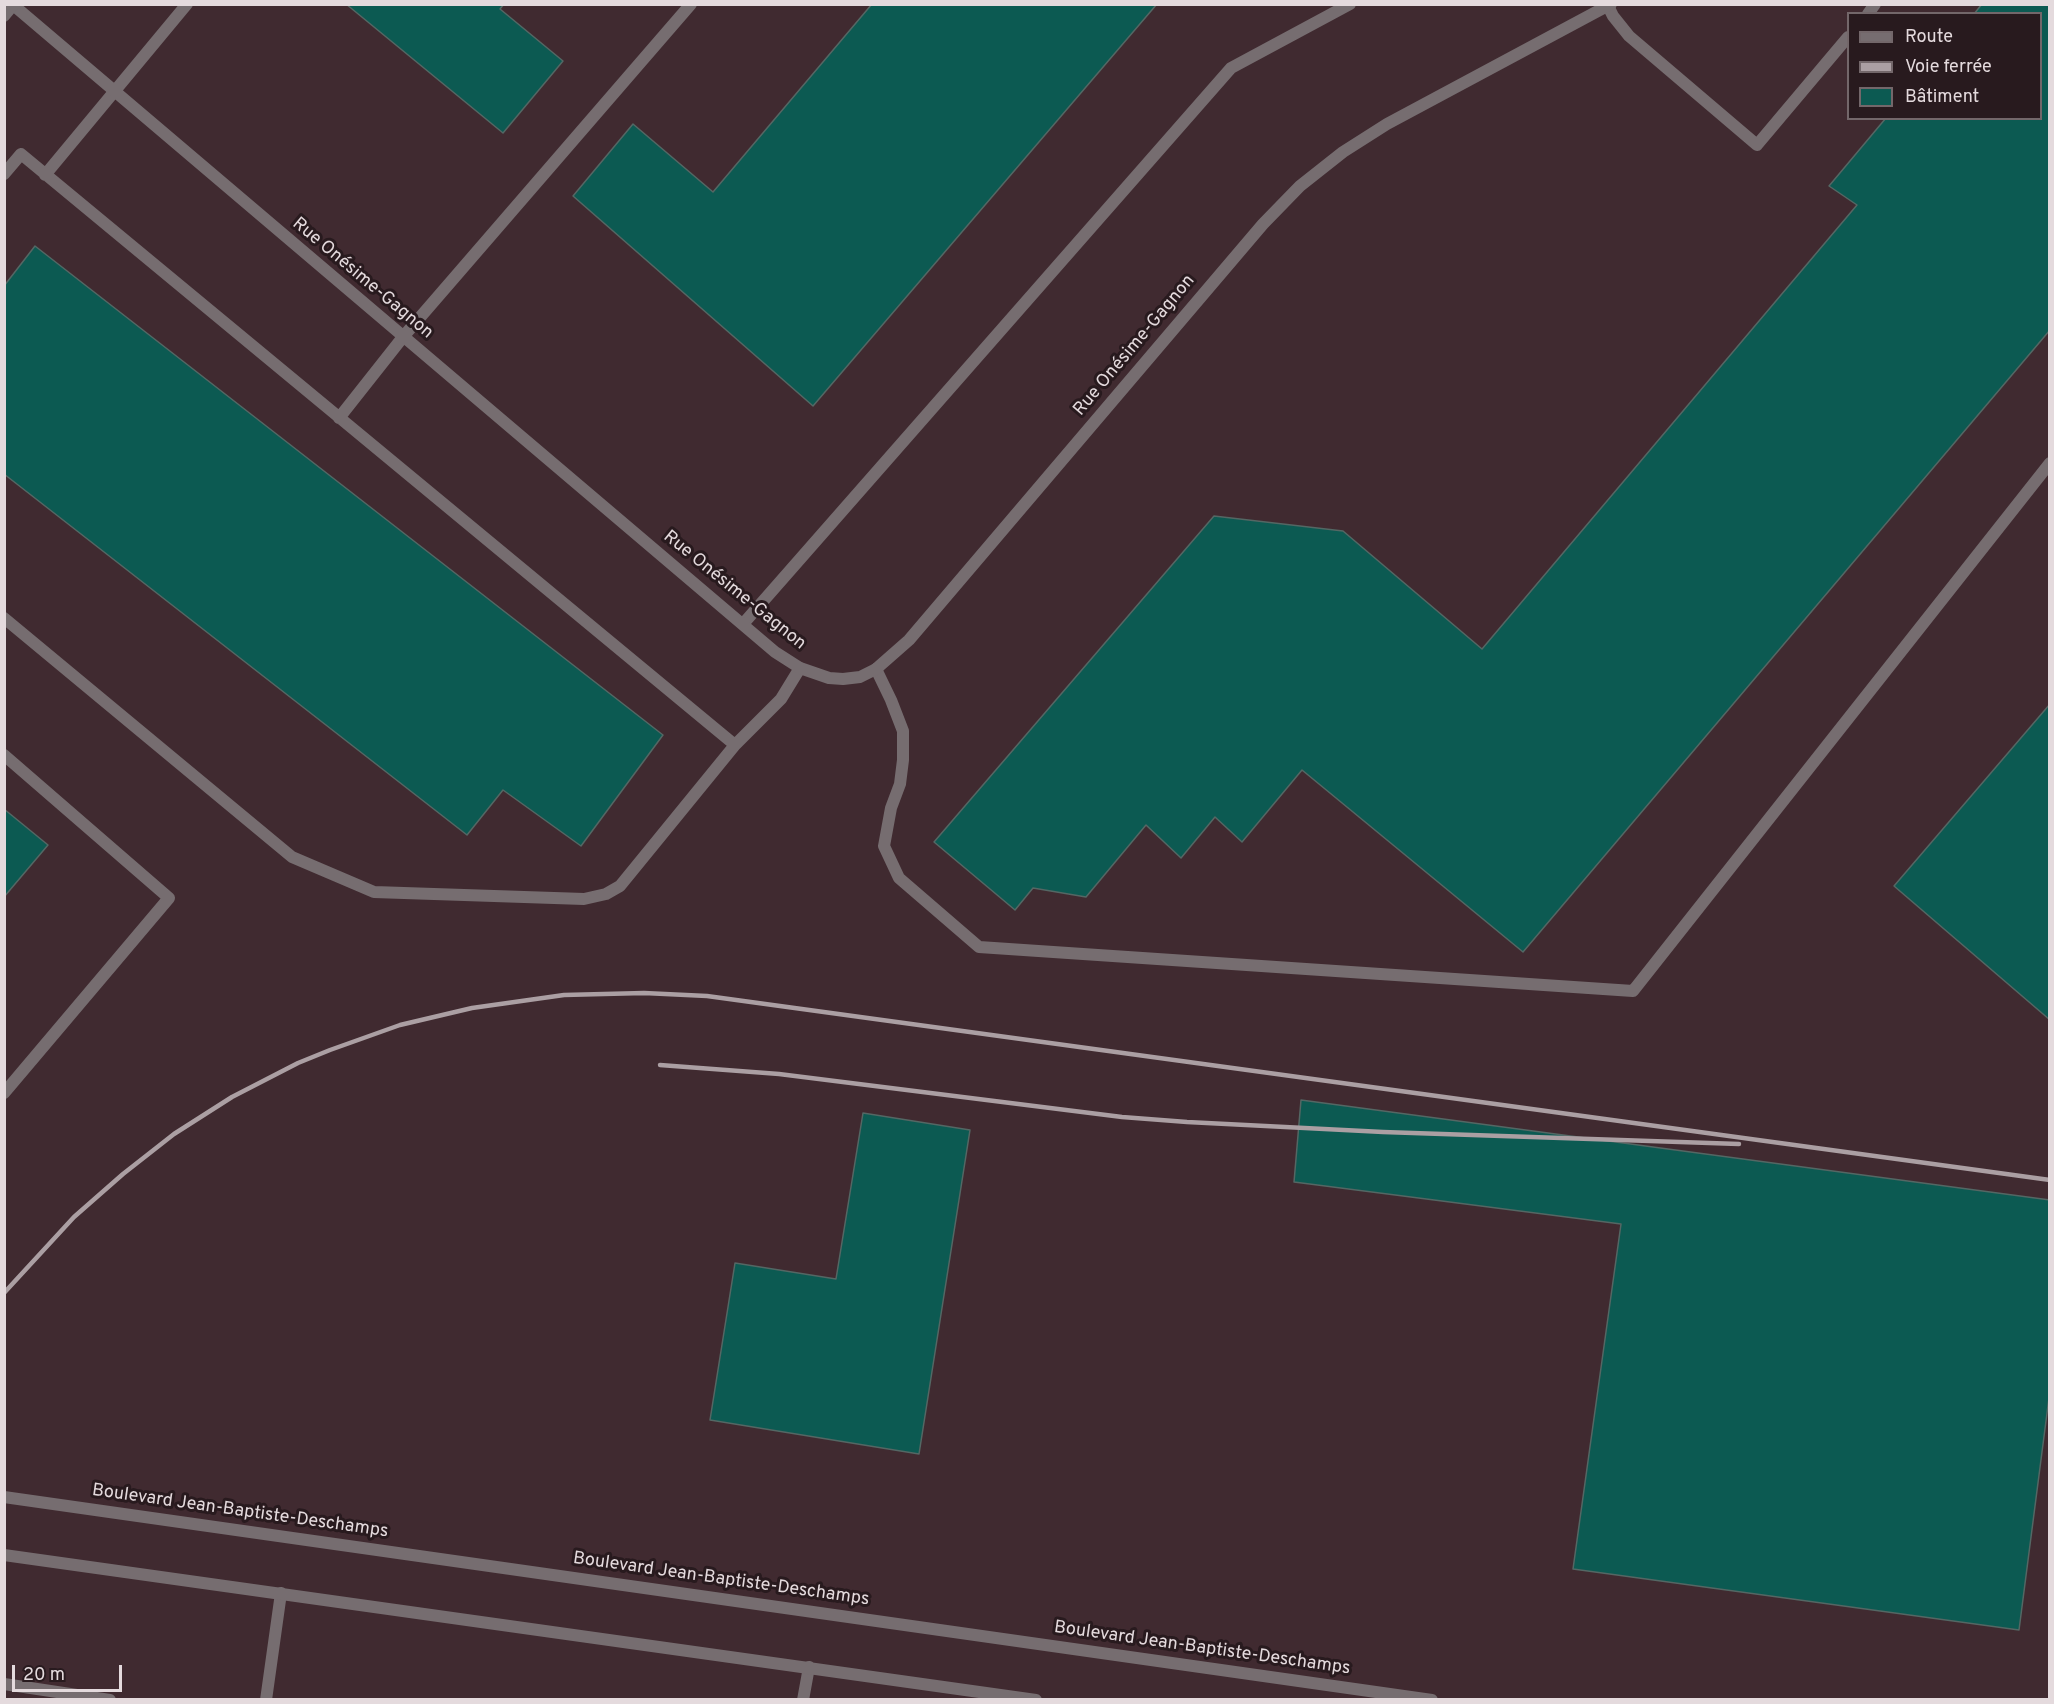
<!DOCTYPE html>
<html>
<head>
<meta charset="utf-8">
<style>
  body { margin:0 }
  #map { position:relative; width:2054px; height:1704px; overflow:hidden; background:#322328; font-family:Overpass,sans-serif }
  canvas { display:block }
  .frame { position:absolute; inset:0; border:6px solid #e4dadd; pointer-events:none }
  .legend { position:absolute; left:1847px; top:12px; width:195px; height:108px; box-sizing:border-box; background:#281a1e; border:2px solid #73676a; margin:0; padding:8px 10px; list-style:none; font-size:18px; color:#e4dadd }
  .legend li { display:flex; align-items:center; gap:12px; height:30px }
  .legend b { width:30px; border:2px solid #73676a }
  .scale { position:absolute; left:12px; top:1665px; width:110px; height:27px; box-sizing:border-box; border:3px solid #e4dadd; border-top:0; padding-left:8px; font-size:18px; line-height:21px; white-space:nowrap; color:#e4dadd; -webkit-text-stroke:4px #281a1e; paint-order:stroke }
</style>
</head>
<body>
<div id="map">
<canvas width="2054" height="1704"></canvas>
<div class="frame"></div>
<ul class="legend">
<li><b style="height:8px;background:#766d70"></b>Route</li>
<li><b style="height:8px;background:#ab9fa3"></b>Voie ferrée</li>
<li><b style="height:16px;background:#0c5a52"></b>Bâtiment</li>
</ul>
<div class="scale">20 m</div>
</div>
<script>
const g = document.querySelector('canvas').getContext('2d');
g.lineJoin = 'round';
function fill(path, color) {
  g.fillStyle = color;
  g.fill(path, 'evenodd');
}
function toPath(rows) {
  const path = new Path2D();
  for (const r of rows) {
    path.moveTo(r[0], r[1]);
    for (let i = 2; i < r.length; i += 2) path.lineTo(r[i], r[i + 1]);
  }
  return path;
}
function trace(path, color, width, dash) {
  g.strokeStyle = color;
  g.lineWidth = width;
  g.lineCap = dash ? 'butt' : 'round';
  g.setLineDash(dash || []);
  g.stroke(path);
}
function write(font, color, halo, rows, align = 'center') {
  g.font = font + ' Overpass,sans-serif';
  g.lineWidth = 6;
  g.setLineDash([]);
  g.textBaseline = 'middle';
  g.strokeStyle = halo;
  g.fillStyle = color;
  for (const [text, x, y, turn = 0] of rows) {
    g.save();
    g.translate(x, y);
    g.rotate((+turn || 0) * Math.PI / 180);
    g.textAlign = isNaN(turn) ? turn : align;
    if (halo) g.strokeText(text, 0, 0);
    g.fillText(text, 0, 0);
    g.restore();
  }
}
const built = toPath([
  [5,5,2049,5,2049,1699,5,1699],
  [1848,14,2040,14,2040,118,1848,118]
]);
const building = toPath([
  [346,4,504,4,500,9,563,61,503,133,346,4],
  [872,4,1157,4,813,406,573,196,633,124,713,192,872,4],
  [1982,4,2050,4,2050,330,1523,952,1302,770,1242,842,1215,817,1181,858,1146,825,1086,897,1033,888,1015,910,934,842,1214,516,1343,531,1482,649,1857,205,1829,186,1886,118,2040,118,2040,14,1974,14,1982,4],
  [35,246,663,735,581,846,503,790,467,835,4,474,4,286,35,246],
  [2050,704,2050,1020,1894,886,2050,704],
  [4,809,48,845,4,897,4,809],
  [1301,1100,2050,1200,2050,1390,2019,1630,1573,1569,1621,1224,1294,1182,1301,1100],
  [863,1113,970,1130,919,1454,710,1420,735,1263,836,1279,863,1113]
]);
const service = toPath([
  [1608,6,1613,16,1629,36,1757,145,1848,37],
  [1868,14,1875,4],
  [4,174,21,154,735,745,620,886,606,894,584,899,374,892,292,857,4,618],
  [45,175,187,4],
  [339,418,403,337,691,4],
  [743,624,1231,68,1350,4],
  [876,669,891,700,903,731,903,760,900,784,891,808,884,846,899,878,979,947,1633,991,2050,463],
  [735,745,781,699,800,668],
  [4,755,169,898,4,1093],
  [4,1684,110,1700],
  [266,1700,281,1593],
  [803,1700,809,1667]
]);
const minor = toPath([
  [12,4,775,652,800,668,829,678,843,679,860,677,876,669,909,640,1263,224,1300,186,1343,152,1387,124,1611,4]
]);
const tertiary = toPath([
  [4,16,14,4],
  [4,1497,1432,1700],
  [4,1555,1036,1700]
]);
const rail = toPath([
  [660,1065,779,1074,1122,1117,1187,1122,1383,1132,1739,1144],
  [4,1293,74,1217,123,1174,174,1134,232,1097,298,1063,330,1050,400,1025,472,1008,564,995,644,993,707,996,2050,1180]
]);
const streetNames = [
  ["Rue Onésime-Gagnon",362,279,40],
  ["Rue Onésime-Gagnon",1135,346,-50],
  ["Rue Onésime-Gagnon",734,591,39],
  ["Boulevard Jean-Baptiste-Deschamps",240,1512,8],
  ["Boulevard Jean-Baptiste-Deschamps",721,1580,8],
  ["Boulevard Jean-Baptiste-Deschamps",1202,1649,8]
];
fill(built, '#402a30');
fill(building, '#0c5a52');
trace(building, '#546764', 1.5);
trace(service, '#766d70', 12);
trace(minor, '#766d70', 12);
trace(tertiary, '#766d70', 12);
trace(rail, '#ab9fa3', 4.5);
write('18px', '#e4dadd', '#281a1e', streetNames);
</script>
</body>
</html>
